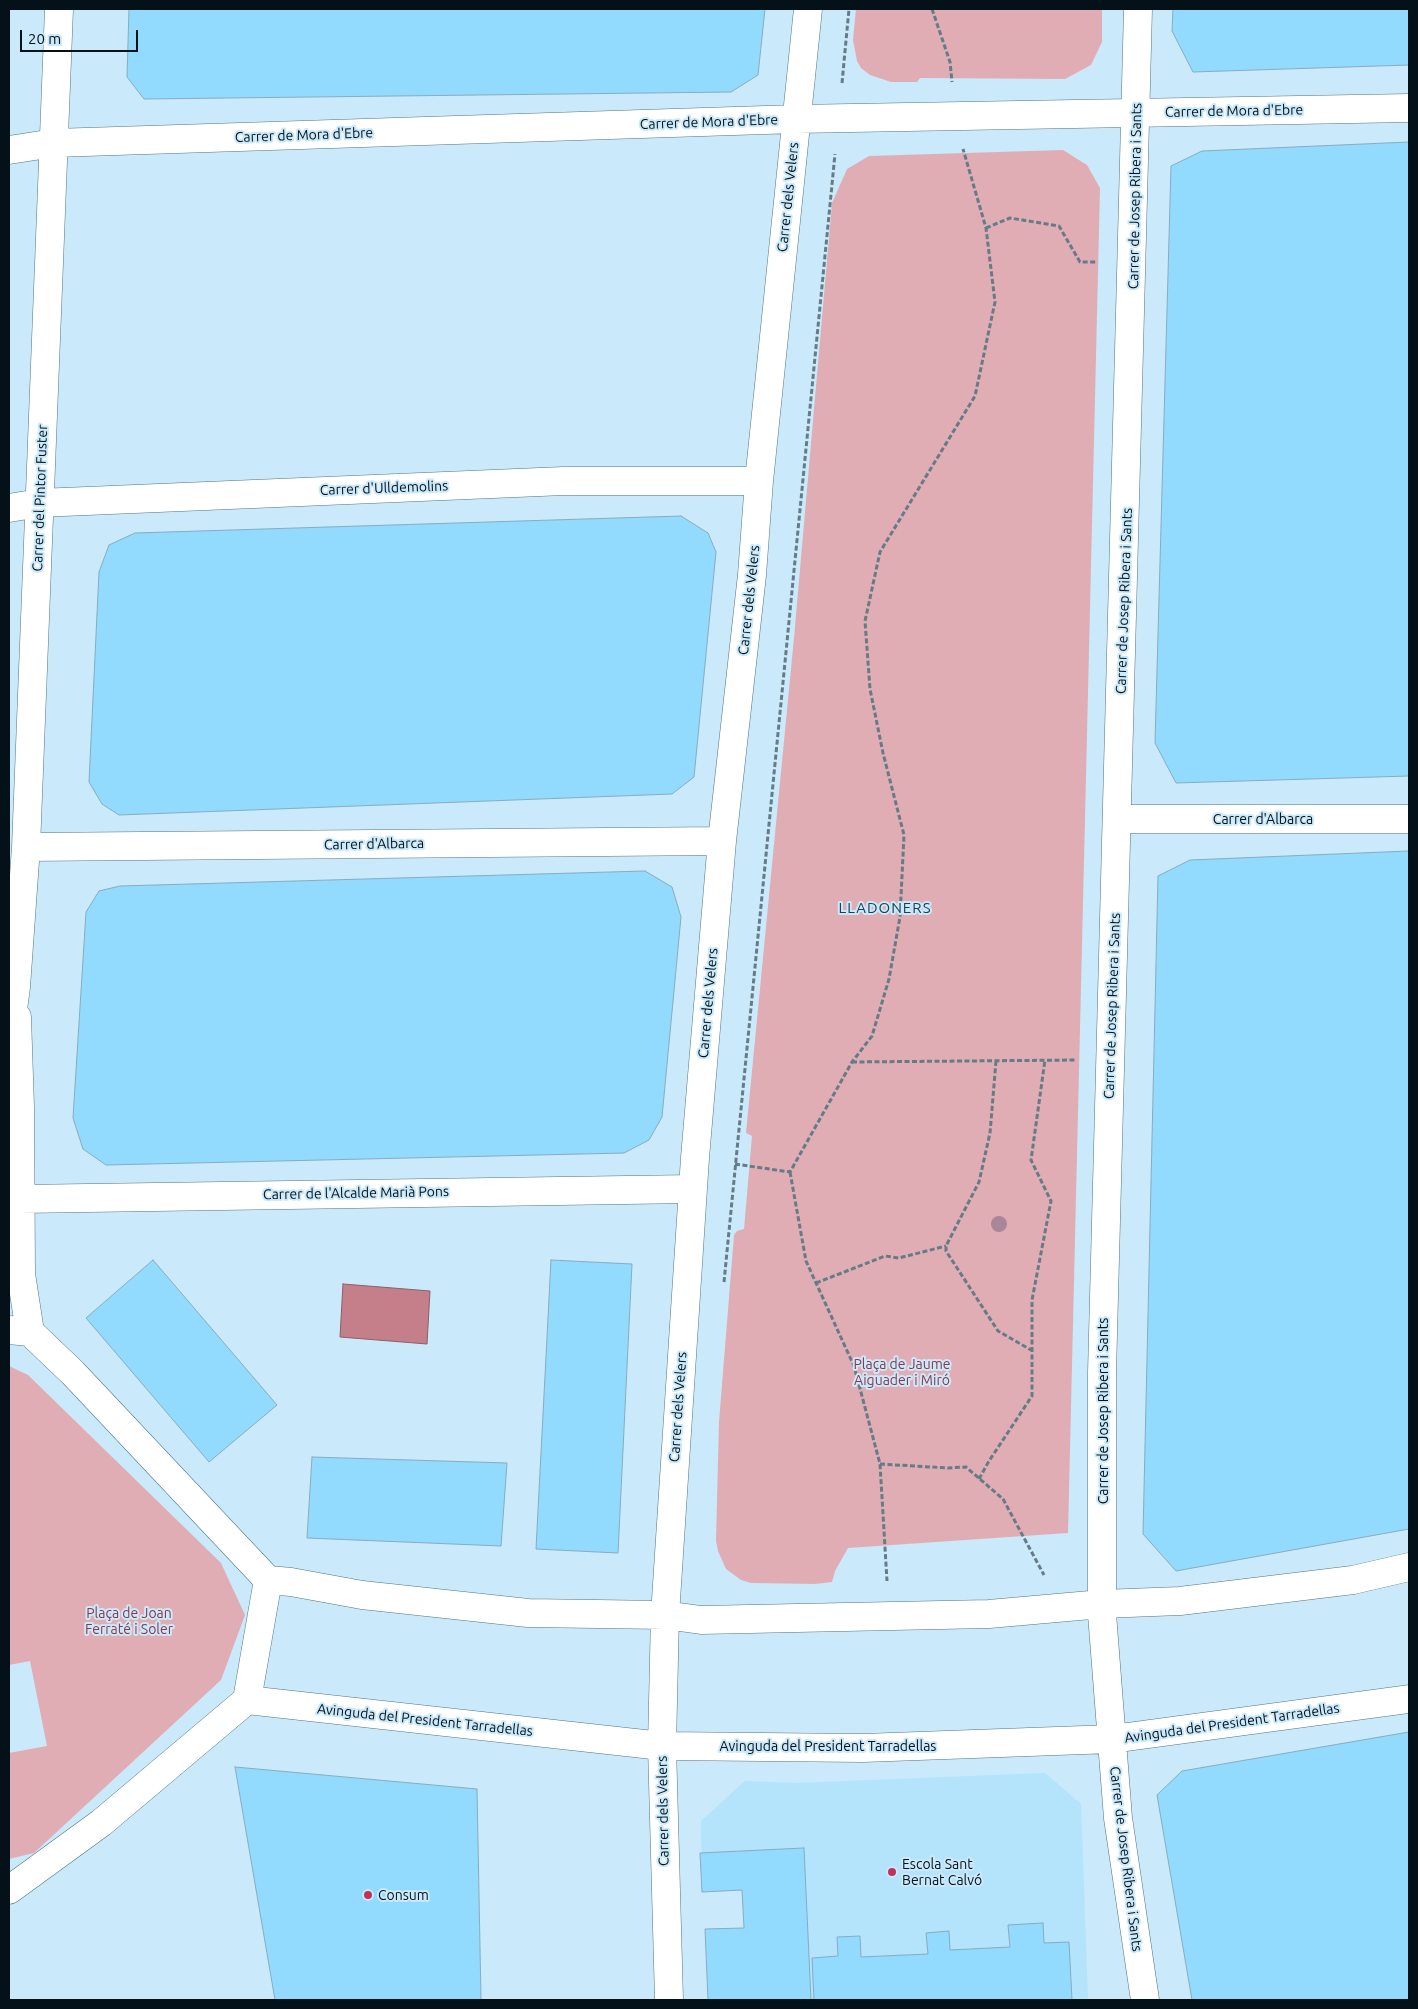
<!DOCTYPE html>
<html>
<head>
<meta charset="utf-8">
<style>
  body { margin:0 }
  #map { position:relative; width:1418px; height:2009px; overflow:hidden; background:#cae9fa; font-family:Ubuntu,sans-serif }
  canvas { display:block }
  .frame { position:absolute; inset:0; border:10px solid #041118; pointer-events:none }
  .scale { position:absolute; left:20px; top:30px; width:118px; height:22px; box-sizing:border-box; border:2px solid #041118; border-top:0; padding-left:6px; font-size:15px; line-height:18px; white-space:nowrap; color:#041118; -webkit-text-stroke:4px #cae9fa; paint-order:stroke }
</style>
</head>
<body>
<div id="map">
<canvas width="1418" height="2009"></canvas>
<div class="frame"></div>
<div class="scale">20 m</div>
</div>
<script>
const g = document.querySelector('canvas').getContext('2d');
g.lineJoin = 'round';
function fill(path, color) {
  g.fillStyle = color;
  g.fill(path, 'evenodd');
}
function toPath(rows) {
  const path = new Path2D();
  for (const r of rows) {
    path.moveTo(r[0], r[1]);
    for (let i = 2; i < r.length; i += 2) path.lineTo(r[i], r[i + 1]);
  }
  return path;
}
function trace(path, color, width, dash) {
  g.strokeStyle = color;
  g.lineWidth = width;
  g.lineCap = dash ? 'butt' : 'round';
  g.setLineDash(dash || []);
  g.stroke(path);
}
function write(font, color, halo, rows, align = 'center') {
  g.font = font + ' Ubuntu,sans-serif';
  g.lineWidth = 4;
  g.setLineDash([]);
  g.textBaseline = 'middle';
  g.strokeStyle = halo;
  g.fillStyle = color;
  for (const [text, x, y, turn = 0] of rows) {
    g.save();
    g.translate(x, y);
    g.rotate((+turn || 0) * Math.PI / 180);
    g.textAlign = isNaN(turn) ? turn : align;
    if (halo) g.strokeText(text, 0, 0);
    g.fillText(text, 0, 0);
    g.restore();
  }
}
const built = toPath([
  [1045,1773,1081,1804,1088,2000,708,2000,705,1929,744,1928,742,1890,702,1892,701,1821,745,1781,796,1783]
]);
const green = toPath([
  [856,9,1102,9,1102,42,1091,65,1065,79,920,78,917,82,891,82,870,75,861,68,857,61,853,40],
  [1063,150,1087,165,1100,188,1068,1533,848,1548,835,1571,832,1582,815,1584,751,1583,741,1580,726,1569,718,1551,716,1541,719,1422,734,1235,737,1231,744,1229,752,1136,746,1133,794,638,832,203,847,169,869,156],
  [9,1366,28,1375,221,1563,245,1615,221,1680,34,1853,9,1859,9,1753,47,1746,30,1661,9,1665]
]);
const water = toPath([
  [343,1284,430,1291,427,1344,340,1337,343,1284]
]);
const building = toPath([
  [129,9,765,9,758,75,731,92,144,99,127,77,129,9],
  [1173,9,1409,9,1409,65,1193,72,1172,31,1173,9],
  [1409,142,1409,776,1176,783,1155,743,1171,166,1202,151,1409,142],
  [681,516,708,533,716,552,694,777,672,794,119,815,102,804,89,782,99,572,109,545,135,533,681,516],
  [1409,851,1409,1529,1176,1571,1143,1534,1158,876,1190,860,1409,851],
  [645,871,672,887,681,917,662,1117,649,1140,624,1153,106,1165,83,1149,73,1118,86,912,99,891,120,886,645,871],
  [153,1260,277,1405,209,1462,86,1318,153,1260],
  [551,1260,632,1264,618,1553,536,1549,551,1260],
  [312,1457,507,1463,501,1546,307,1538,312,1457],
  [1409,1732,1409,2000,1192,2000,1157,1795,1182,1771,1409,1732],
  [235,1767,477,1789,481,2000,275,2000,235,1767],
  [804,1848,811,2000,708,2000,705,1929,744,1928,742,1890,702,1892,700,1853,804,1848],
  [1043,1923,1044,1943,1069,1942,1072,2000,814,2000,812,1958,838,1956,837,1937,860,1936,861,1957,928,1954,926,1933,949,1931,950,1950,1010,1947,1008,1925,1043,1923]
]);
const path = toPath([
  [932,9,950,62,952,82],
  [842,83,849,9],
  [986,228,1010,218,1059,226,1080,262,1097,262],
  [996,1061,990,1133,979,1182,946,1246,946,1251,998,1331,1031,1350],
  [852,1062,1077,1060],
  [735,1164,790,1172,852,1062,872,1036,889,979,900,917,904,835,883,753,870,689,865,621,880,552,975,396,995,302,986,228,963,149],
  [790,1172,806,1261,854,1366,880,1464,887,1581],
  [724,1282,835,154],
  [816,1283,885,1256,899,1258,946,1246],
  [880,1464,948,1468,966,1467,1003,1499,1044,1575],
  [979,1479,989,1461,1032,1396,1032,1300,1051,1201,1031,1160,1045,1060]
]);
const minor = toPath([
  [1138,9,1102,1372,1102,1614,1118,1818,1145,2000],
  [9,150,54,143,796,119,1409,108],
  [9,508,39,503,564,481,759,481],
  [1117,819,1409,819],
  [26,847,722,841],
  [17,1017,20,1107,21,1274,30,1332],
  [9,1038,16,987,26,847,59,9],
  [20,1199,693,1189],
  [9,1330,30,1332,73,1373,268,1580,247,1700,101,1823,9,1890],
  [268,1580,291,1582,362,1595,528,1613,665,1615,701,1620,989,1614,1102,1604,1180,1601,1353,1580,1409,1567],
  [247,1700,662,1746,863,1748,1112,1739,1409,1699],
  [669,2000,662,1746,665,1615,695,1158,722,841,752,575,759,481,808,9]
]);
const trees = [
  [999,1224]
];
const markers = [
  [892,1872,5,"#c1325b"],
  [368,1895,5,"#c1325b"]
];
const streetNames = [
  ["Carrer de Mora d'Ebre",1234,111,-1],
  ["Carrer de Mora d'Ebre",709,122,-2],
  ["Carrer de Mora d'Ebre",304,135,-2],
  ["Carrer de Josep Ribera i Sants",1135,196,-89],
  ["Carrer dels Velers",788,197,-84],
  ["Carrer d'Ulldemolins",384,488,-2],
  ["Carrer del Pintor Fuster",40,498,-88],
  ["Carrer dels Velers",749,600,-84],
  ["Carrer de Josep Ribera i Sants",1124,601,-88],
  ["Carrer d'Albarca",1263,819],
  ["Carrer d'Albarca",374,844,-1],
  ["Carrer dels Velers",708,1003,-85],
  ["Carrer de Josep Ribera i Sants",1112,1006,-88],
  ["Carrer de l'Alcalde Marià Pons",356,1193,-1],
  ["Carrer dels Velers",678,1407,-86],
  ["Carrer de Josep Ribera i Sants",1103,1411,-90],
  ["Avinguda del President Tarradellas",425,1720,6],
  ["Avinguda del President Tarradellas",1232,1723,-8],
  ["Avinguda del President Tarradellas",828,1746],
  ["Carrer dels Velers",663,1811,-91],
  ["Carrer de Josep Ribera i Sants",1126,1859,83]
];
const parkNames = [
  ["Plaça de Jaume",902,1364],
  ["Aiguader i Miró",902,1380],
  ["Plaça de Joan",129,1613],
  ["Ferraté i Soler",129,1629]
];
const poiNames = [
  ["Escola Sant",902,1864],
  ["Bernat Calvó",902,1880],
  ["Consum",378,1895]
];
const neighbourhoodNames = [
  ["LLADONERS",885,908]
];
fill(built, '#b4e3fc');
fill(green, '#e1adb4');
fill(water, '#c57f8b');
trace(water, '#8b5e68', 1);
fill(building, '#92dafe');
trace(building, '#87acc0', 1);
trace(minor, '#517587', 29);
trace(path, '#657b87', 3, [5, 2.5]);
trace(minor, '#fff', 28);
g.fillStyle = '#a88799';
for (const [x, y] of trees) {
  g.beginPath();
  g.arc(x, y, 8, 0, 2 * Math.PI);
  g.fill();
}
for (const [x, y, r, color] of markers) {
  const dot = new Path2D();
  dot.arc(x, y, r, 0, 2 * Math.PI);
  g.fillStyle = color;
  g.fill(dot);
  trace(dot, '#cae9fa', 2);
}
write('14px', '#041118', '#cae9fa', streetNames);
write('14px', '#8c364a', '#cae9fa', parkNames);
write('14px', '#041118', '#cae9fa', poiNames, 'left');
g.letterSpacing = '1px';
write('15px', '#1d4051', '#cae9fa', neighbourhoodNames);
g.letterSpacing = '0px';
</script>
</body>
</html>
